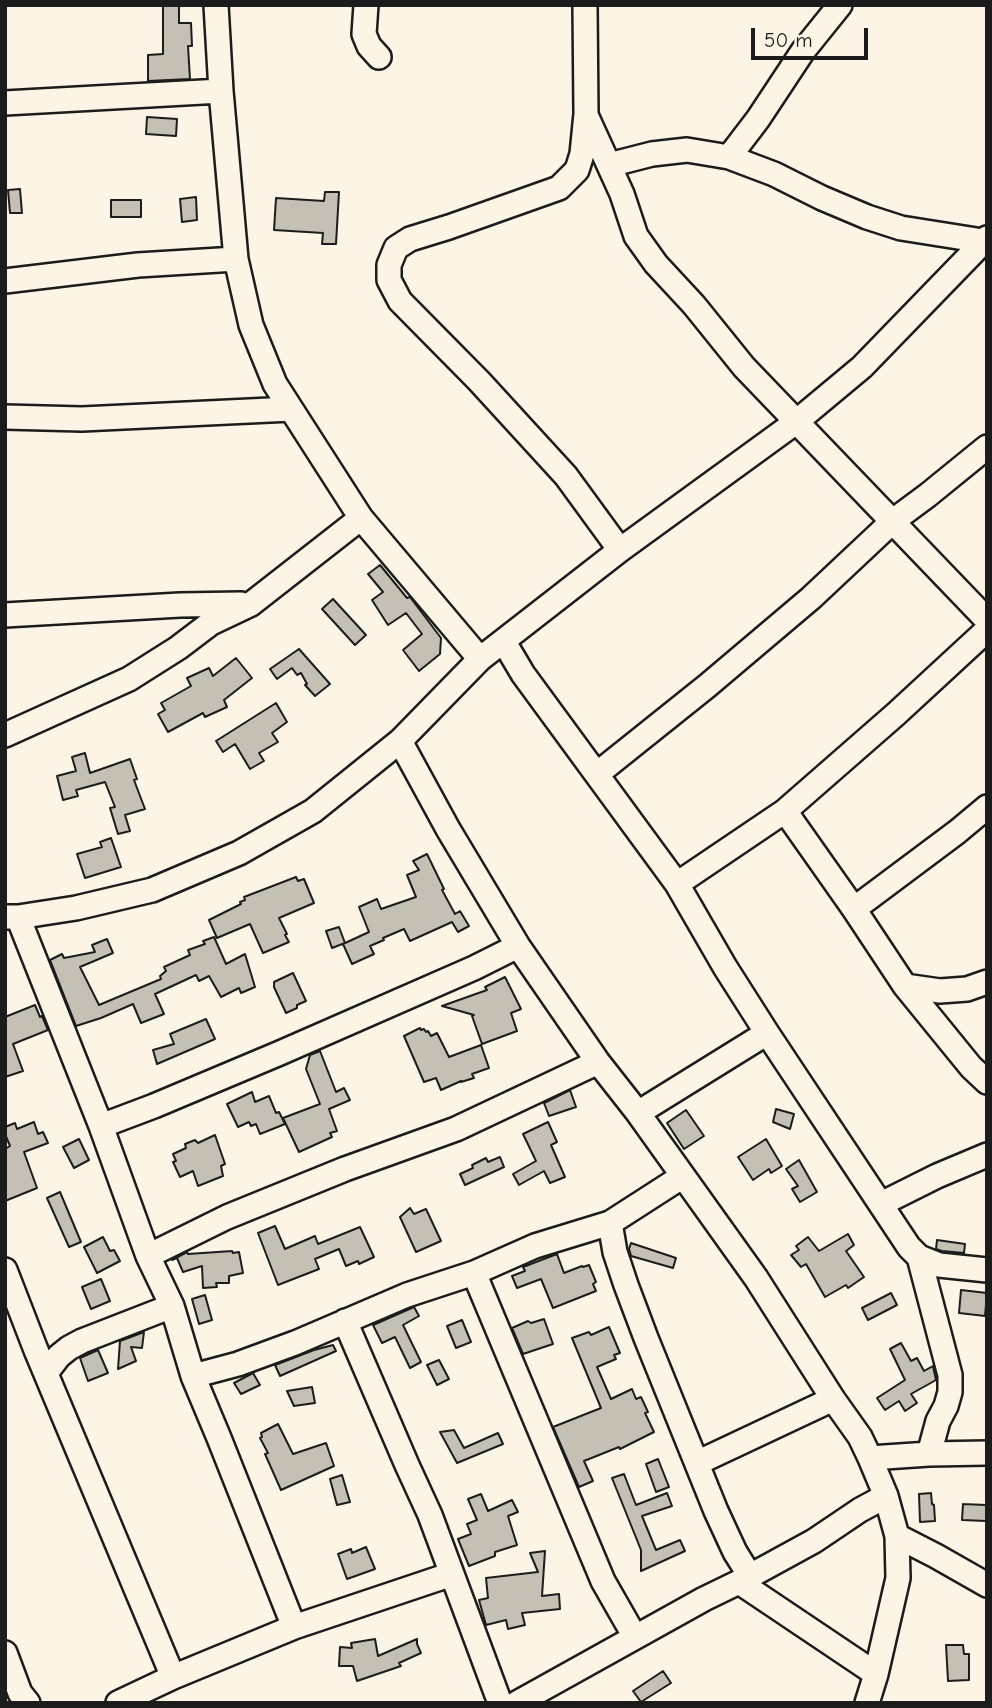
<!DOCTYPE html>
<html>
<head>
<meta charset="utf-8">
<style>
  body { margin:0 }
  #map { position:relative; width:992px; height:1708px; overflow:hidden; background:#fcf5e5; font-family:"Comic Neue",sans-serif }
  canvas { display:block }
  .frame { position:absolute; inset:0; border:7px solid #1c1c1c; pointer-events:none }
  .scale { position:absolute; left:751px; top:28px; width:117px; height:32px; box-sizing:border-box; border:4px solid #1c1c1c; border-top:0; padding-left:9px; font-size:21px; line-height:24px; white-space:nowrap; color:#1c1c1c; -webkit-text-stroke:5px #fcf5e5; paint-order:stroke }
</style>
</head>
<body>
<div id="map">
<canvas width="992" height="1708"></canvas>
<div class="frame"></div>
<div class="scale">50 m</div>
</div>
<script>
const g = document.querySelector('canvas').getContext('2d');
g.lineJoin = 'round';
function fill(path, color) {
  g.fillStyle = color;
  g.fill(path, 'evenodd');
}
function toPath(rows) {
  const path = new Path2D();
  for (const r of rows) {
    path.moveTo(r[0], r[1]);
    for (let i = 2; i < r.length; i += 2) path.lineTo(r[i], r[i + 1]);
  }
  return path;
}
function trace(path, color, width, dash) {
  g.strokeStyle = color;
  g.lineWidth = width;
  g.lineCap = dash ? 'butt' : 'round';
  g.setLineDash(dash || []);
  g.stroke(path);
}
const building = toPath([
  [163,5,179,5,179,23,191,23,192,46,188,46,190,79,148,81,148,55,163,54,163,5],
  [147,117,177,119,176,136,146,134,147,117],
  [20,189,22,213,10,213,8,190,20,189],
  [325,192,339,192,336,244,322,244,323,233,274,230,276,198,324,201,325,192],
  [196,197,197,220,182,222,180,199,196,197],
  [111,200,141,200,141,217,111,217,111,200],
  [380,565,407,598,410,597,441,638,440,654,419,671,403,650,422,634,406,613,388,625,372,600,383,592,368,574,380,565],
  [333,599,366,635,355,645,322,609,333,599],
  [299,649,330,684,315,696,305,685,307,684,301,673,297,675,292,668,277,679,270,669,299,649],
  [236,658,252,678,224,700,227,707,205,717,203,713,168,732,158,714,165,710,161,703,191,686,187,678,209,668,213,676,236,658],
  [276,703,287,722,272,733,278,742,259,753,264,761,250,769,235,744,223,752,216,741,276,703],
  [85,753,90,773,130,759,137,779,134,780,145,809,125,815,130,831,118,834,110,808,115,807,105,782,76,790,78,796,63,800,57,776,76,771,72,757,85,753],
  [111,838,121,867,85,878,77,854,102,847,100,842,111,838],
  [427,854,444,889,442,890,455,914,460,911,469,926,458,932,452,922,410,941,404,929,383,938,384,940,370,946,374,954,352,964,343,944,369,932,359,907,377,899,381,909,416,897,407,875,419,870,413,861,427,854],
  [296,877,298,881,304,879,314,903,279,918,287,934,285,935,289,942,263,953,250,924,217,938,209,920,241,904,240,902,245,900,244,897,296,877],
  [339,927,345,943,332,948,326,931,339,927],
  [214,937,226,964,245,954,255,987,241,993,239,988,221,997,209,976,199,981,196,975,155,994,164,1014,141,1023,133,1004,101,1018,76,1026,50,960,62,954,64,958,95,952,92,945,107,939,113,953,80,967,99,1005,161,979,160,976,166,971,164,967,190,955,188,950,205,944,203,941,214,937],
  [293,973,306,1001,297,1005,297,1008,286,1013,274,987,274,982,293,973],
  [505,977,521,1009,511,1013,517,1031,482,1044,472,1016,474,1015,442,1006,487,990,485,987,505,977],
  [35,1005,40,1017,42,1016,48,1030,13,1044,23,1071,5,1077,5,1017,35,1005],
  [206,1019,215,1039,157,1064,153,1050,174,1044,170,1034,206,1019],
  [420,1028,421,1030,424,1029,426,1032,428,1031,431,1036,437,1033,449,1057,481,1045,489,1068,472,1074,474,1078,461,1082,461,1081,441,1090,436,1078,424,1082,404,1036,420,1028],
  [320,1051,336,1092,344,1088,350,1100,329,1109,337,1131,330,1133,332,1137,299,1152,283,1118,320,1104,306,1069,310,1055,320,1051],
  [570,1090,576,1107,549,1116,544,1103,570,1090],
  [252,1092,255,1102,269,1096,276,1113,279,1112,285,1124,260,1134,256,1124,251,1126,249,1122,238,1127,227,1104,252,1092],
  [776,1109,794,1114,790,1129,773,1122,776,1109],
  [686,1110,704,1136,684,1149,667,1123,686,1110],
  [34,1122,38,1134,43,1132,48,1143,24,1152,37,1188,5,1201,5,1149,10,1146,5,1134,5,1127,15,1123,17,1129,34,1122],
  [548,1122,557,1142,551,1145,565,1177,550,1183,544,1171,519,1185,513,1174,536,1161,523,1134,548,1122],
  [215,1135,225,1164,221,1166,223,1176,198,1186,193,1171,180,1177,173,1162,176,1161,173,1154,186,1148,185,1144,195,1140,198,1143,215,1135],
  [79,1139,89,1160,74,1168,63,1147,79,1139],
  [766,1139,782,1166,771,1173,769,1169,753,1180,738,1157,766,1139],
  [500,1157,504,1167,465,1185,460,1174,473,1168,472,1165,486,1158,488,1162,500,1157],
  [799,1160,817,1192,800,1202,792,1189,798,1186,786,1169,799,1160],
  [60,1192,81,1242,69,1247,47,1198,60,1192],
  [410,1208,414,1214,426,1209,441,1241,416,1252,400,1217,410,1208],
  [275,1226,285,1249,315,1236,318,1244,360,1227,374,1257,359,1264,358,1261,346,1266,339,1249,315,1259,319,1269,278,1285,258,1233,275,1226],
  [848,1234,854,1245,846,1251,864,1277,848,1288,846,1285,825,1297,806,1264,801,1267,791,1255,799,1250,796,1246,808,1237,819,1251,848,1234],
  [103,1237,110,1251,114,1250,120,1261,97,1273,84,1247,103,1237],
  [937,1240,965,1244,964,1253,942,1251,936,1249,937,1240],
  [631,1243,676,1258,673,1268,631,1256,629,1249,631,1243],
  [232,1251,233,1253,239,1252,243,1273,229,1276,229,1283,216,1283,217,1287,203,1288,202,1266,183,1272,177,1258,172,1260,187,1252,188,1254,232,1251],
  [557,1254,564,1273,582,1266,583,1267,589,1265,596,1282,593,1284,596,1291,553,1308,541,1279,517,1288,512,1276,525,1271,523,1267,557,1254],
  [101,1279,110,1301,91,1309,82,1287,101,1279],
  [961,1290,987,1293,985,1316,959,1313,961,1290],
  [891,1293,897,1305,868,1320,862,1308,891,1293],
  [205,1295,212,1320,199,1324,192,1299,205,1295],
  [414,1307,419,1316,403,1325,421,1362,410,1368,395,1337,382,1343,373,1325,414,1307],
  [544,1319,553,1344,523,1354,512,1328,528,1321,531,1323,544,1319],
  [462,1320,471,1342,456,1348,447,1326,462,1320],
  [609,1327,620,1353,614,1355,616,1359,597,1367,611,1399,632,1389,636,1399,641,1397,648,1412,645,1413,654,1432,620,1449,619,1447,584,1461,593,1481,579,1487,553,1427,601,1408,572,1338,589,1332,591,1335,609,1327],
  [144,1332,142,1348,131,1347,136,1361,118,1369,120,1341,144,1332],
  [901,1343,911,1361,917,1358,924,1371,933,1366,936,1380,911,1394,917,1403,905,1411,899,1401,885,1410,877,1398,905,1380,890,1349,901,1343],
  [333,1345,336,1351,280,1376,275,1365,314,1350,333,1345],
  [98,1350,108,1373,88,1381,80,1358,98,1350],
  [439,1360,449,1379,437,1385,427,1365,439,1360],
  [253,1373,260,1385,241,1394,234,1383,253,1373],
  [312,1387,315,1403,294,1406,287,1391,312,1387],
  [278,1424,293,1454,326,1443,334,1466,281,1490,265,1454,268,1453,260,1438,262,1437,261,1433,278,1424],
  [454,1430,464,1448,498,1433,503,1444,457,1463,440,1432,454,1430],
  [658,1459,669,1487,656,1492,646,1464,658,1459],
  [624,1474,636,1505,667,1493,672,1506,642,1516,656,1550,680,1540,685,1551,641,1571,641,1550,612,1478,624,1474],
  [342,1475,350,1502,337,1505,330,1479,342,1475],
  [931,1493,932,1504,934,1505,935,1521,920,1522,919,1494,931,1493],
  [481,1494,488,1511,512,1500,518,1512,508,1516,517,1545,495,1552,495,1556,469,1566,458,1539,471,1534,467,1524,477,1520,468,1499,481,1494],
  [963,1504,986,1505,986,1521,962,1520,963,1504],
  [366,1547,375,1569,347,1579,338,1554,351,1549,352,1553,366,1547],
  [545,1551,542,1596,559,1594,560,1609,522,1613,525,1625,508,1629,506,1620,486,1625,479,1600,488,1598,486,1578,538,1572,530,1553,545,1551],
  [375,1639,378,1656,417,1639,417,1644,421,1653,399,1663,401,1666,357,1681,353,1666,339,1666,340,1647,352,1648,351,1643,375,1639],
  [946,1645,963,1645,964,1654,969,1654,969,1680,948,1681,946,1645],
  [663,1671,671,1683,641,1702,633,1691,663,1671]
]);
const minor = toPath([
  [216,5,221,91,236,259,251,325,275,384,361,518,480,659],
  [366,5,364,34,369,46,379,57],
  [585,5,586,114,582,154,577,170,559,188,449,227,410,239,396,248,389,265,389,280,400,301,479,381,566,476,620,550],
  [5,103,221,91],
  [586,115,622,194,636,236,656,264,694,305,744,367,987,620],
  [729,157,758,119,803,51,840,5],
  [609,165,652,154,687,150,729,157,774,174,822,198,867,217,901,228,983,241],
  [5,281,138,265,236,259],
  [5,417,82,419,291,409],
  [5,615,180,605,241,604],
  [504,642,523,674,677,884,725,967,767,1033,909,1247,919,1257,939,1265,987,1270],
  [5,735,129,679,178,648,211,623,251,604,361,518],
  [400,741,448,829,518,946,598,1062,638,1113,756,1278,833,1399,860,1437,870,1458,886,1496,897,1536,898,1578,876,1674,867,1703],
  [597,774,707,686,811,598,893,521,928,495,987,447],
  [785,811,854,909,905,986,971,1067,987,1082],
  [677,884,785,811,896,714,987,630],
  [854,909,957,832,987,807],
  [5,917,18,917,76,908,152,890,239,853,313,811,400,741,480,659,620,550,796,422,862,367,987,238],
  [18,917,101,1126,148,1256,172,1306,193,1376,219,1438,294,1627],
  [905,986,940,991,967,989,987,982],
  [638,1113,767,1033],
  [101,1126,154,1106,280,1053,474,968,518,946],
  [881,1204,937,1176,987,1155],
  [610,1223,615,1252,626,1285,646,1338,716,1511,735,1552,750,1576],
  [148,1256,227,1217,345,1169,456,1129,598,1062],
  [919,1257,950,1375,950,1392,946,1406,938,1421,929,1454],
  [5,1270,36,1350,173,1677],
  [474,1273,603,1581,635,1637],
  [345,1321,407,1465,430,1515,500,1703],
  [46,1373,59,1356,69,1348,82,1341,172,1306],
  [193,1376,238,1364,295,1343,407,1295,474,1273,535,1246,610,1223,683,1176],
  [870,1458,929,1454,987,1453],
  [697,1463,833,1399],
  [897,1536,936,1556,987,1585],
  [739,1582,876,1674],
  [5,1653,20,1693,28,1703],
  [118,1703,173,1677,294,1627,452,1574],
  [517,1703,704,1599,739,1582,814,1541,860,1510,886,1496]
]);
fill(building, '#c4c0b3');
trace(building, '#1c1c1c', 2);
trace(minor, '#1c1c1c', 28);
trace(minor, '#fcf5e5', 23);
</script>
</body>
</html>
